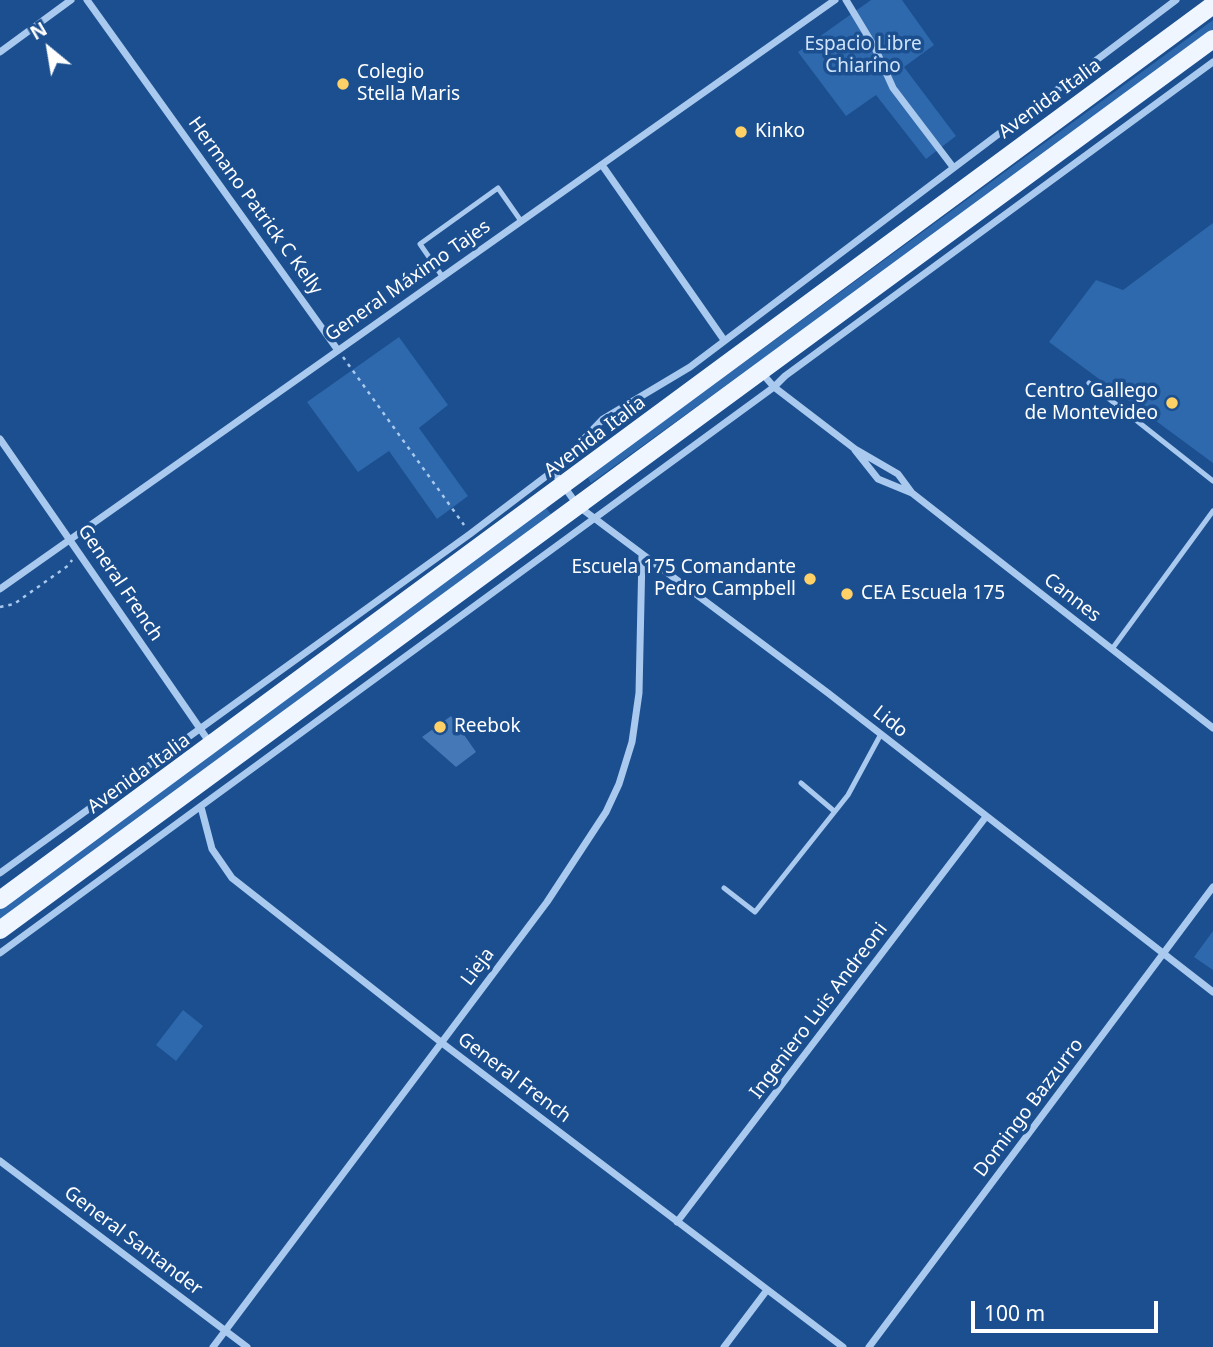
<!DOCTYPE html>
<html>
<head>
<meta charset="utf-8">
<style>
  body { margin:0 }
  #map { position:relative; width:1213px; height:1347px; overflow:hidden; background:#1b4f8f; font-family:"Noto Sans",sans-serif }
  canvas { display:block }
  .north { position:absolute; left:14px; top:14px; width:70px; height:70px; -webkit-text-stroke:5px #1b4f8f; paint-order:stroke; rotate:330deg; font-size:19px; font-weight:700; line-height:28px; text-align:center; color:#fff }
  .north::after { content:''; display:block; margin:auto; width:24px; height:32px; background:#fff; clip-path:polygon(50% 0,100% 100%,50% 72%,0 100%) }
  .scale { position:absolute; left:971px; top:1301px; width:187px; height:32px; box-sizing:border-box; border:4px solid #fff; border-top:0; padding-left:9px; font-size:21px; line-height:24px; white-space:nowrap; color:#fff; -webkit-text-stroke:5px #1b4f8f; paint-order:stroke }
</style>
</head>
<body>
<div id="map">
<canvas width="1213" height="1347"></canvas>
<div class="north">N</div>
<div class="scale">100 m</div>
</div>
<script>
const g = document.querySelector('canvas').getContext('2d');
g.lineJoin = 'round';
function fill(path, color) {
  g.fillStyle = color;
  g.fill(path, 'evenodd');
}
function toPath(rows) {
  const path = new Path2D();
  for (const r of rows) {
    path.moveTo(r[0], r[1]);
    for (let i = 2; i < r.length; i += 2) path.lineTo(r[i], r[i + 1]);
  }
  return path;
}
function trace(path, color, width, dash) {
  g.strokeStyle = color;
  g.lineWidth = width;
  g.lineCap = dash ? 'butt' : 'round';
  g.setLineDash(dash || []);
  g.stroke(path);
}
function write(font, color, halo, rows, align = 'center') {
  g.font = font + ' "Noto Sans",sans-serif';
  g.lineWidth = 7;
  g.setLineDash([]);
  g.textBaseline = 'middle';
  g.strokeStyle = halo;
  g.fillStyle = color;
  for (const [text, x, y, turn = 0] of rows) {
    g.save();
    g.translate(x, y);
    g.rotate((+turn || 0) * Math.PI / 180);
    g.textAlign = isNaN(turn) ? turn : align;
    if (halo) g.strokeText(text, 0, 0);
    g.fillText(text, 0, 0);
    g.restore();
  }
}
const green = toPath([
  [871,0,902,0,934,45,904,67,956,136,926,159,876,95,846,116,798,52],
  [1213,20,1213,33,591,483,588,478,598,469],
  [1213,223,1213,463,1049,342,1096,280,1123,290],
  [399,337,448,405,419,428,468,496,437,519,389,451,358,472,307,402],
  [545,507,551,514,0,920,0,906],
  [1213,931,1213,970,1194,957],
  [183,1010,203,1026,176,1061,156,1045]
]);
const building = toPath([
  [451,716,476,752,456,767,422,737]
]);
const path = toPath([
  [343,357,464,525],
  [0,607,14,604,69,565,72,560]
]);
const lane = toPath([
  [442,276,420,244,498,188,521,221],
  [1089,383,1213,481],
  [1112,649,1213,511],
  [801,783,834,811],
  [724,888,755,912,848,795,881,734]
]);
const street = toPath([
  [87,0,337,349],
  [846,0,875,48,893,88,953,167],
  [0,52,71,0],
  [602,165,724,340],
  [761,372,774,387,855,449,898,474,912,493,1213,728],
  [0,439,210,743],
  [855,450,878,479,912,493],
  [553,471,578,506,828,693,1213,992],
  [0,589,835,0],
  [201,807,212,849,232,878,442,1043,843,1347],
  [0,873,470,534,553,471,603,419,690,367,1176,0],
  [0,953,774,387,785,376,1213,62],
  [0,1161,247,1347],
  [677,1222,985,818],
  [213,1347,547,902,606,812,619,784,632,742,639,693,642,555],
  [724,1347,767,1290],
  [869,1347,1213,887]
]);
const primary = toPath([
  [0,900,1213,5],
  [0,930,1213,39]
]);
const markers = [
  [343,84,7,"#ffd166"],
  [741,132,7,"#ffd166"],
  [1172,403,7,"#ffd166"],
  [810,579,7,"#ffd166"],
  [847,594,7,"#ffd166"],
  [440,727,7,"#ffd166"]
];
const parkNames = [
  ["Espacio Libre",863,45],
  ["Chiarino",863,67]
];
const poiNames = [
  ["Colegio",357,73],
  ["Stella Maris",357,95],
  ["Kinko",755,132],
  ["Centro Gallego",1158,392,"right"],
  ["de Montevideo",1158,414,"right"],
  ["Escuela 175 Comandante",796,568,"right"],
  ["Pedro Campbell",796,590,"right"],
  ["CEA Escuela 175",861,594],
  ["Reebok",454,727]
];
const streetNames = [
  ["Avenida Italia",1050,99,-36],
  ["Hermano Patrick C Kelly",255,206,54],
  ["General Máximo Tajes",408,281,-35],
  ["Avenida Italia",595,437,-37],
  ["General French",120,583,56],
  ["Cannes",1072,598,38],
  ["Lido",890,722,38],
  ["Avenida Italia",139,774,-36],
  ["Lieja",478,967,-53],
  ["Ingeniero Luis Andreoni",819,1011,-53],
  ["General French",514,1078,37],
  ["Domingo Bazzurro",1029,1108,-53],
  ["General Santander",133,1241,37]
];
fill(green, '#2e69ad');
fill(building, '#4478b7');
trace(path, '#a9c9ee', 2.5, [3.5, 5]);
trace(lane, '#a9c9ee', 5);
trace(street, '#a9c9ee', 7);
trace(primary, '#f0f6ff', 18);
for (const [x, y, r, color] of markers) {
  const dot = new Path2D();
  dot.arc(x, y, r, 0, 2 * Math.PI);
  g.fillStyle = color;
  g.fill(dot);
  trace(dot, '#1b4f8f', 2.5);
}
write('19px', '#cfe3fa', '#1b4f8f', parkNames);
write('19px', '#fff', '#1b4f8f', poiNames, 'left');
write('19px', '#fff', '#1b4f8f', streetNames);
</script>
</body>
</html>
